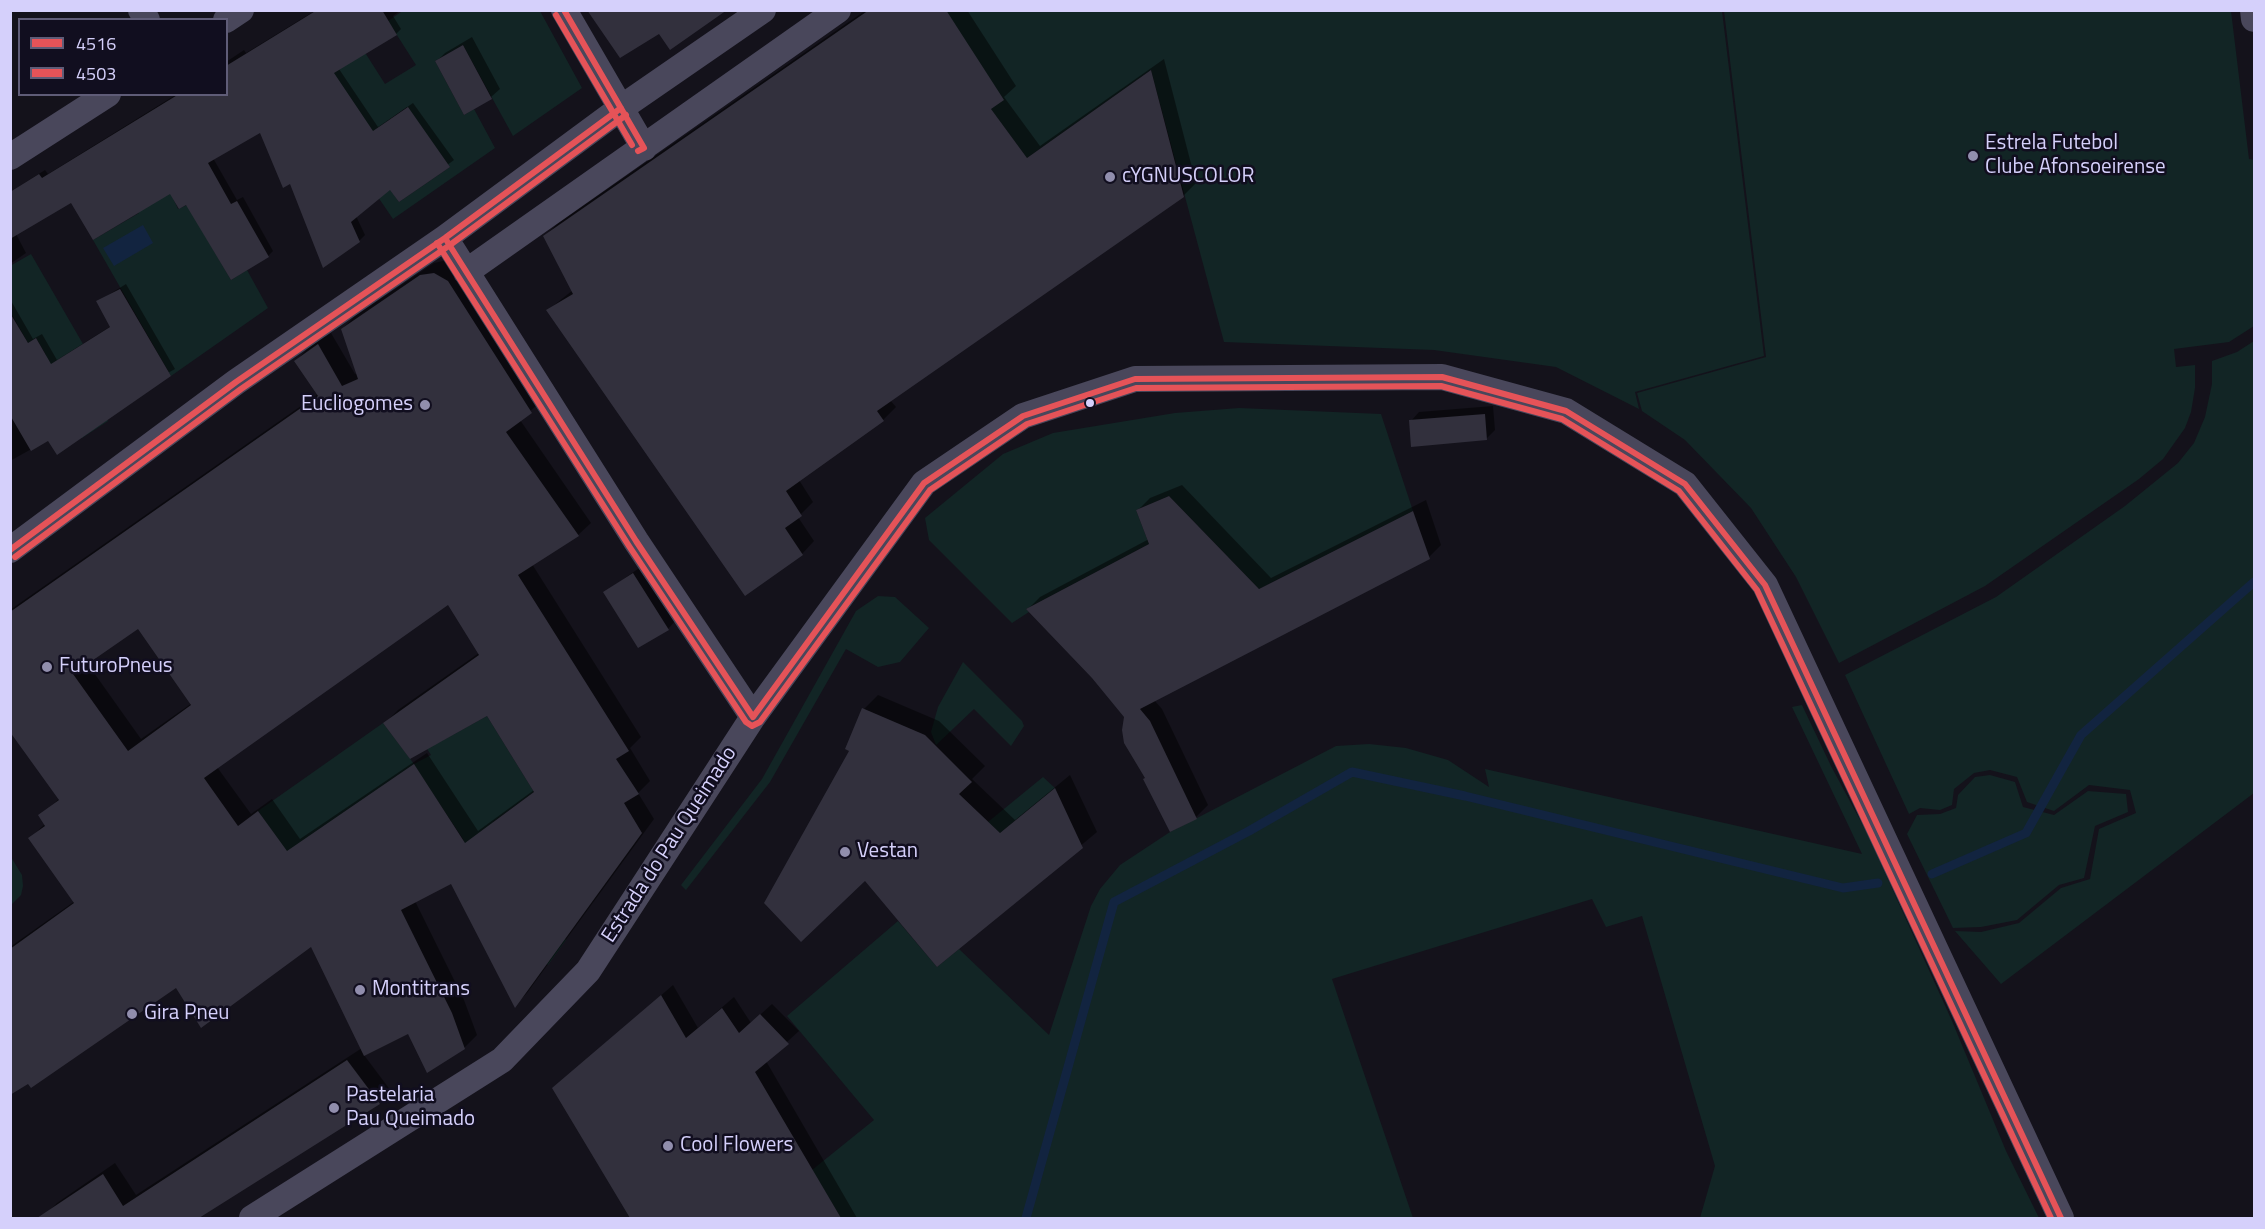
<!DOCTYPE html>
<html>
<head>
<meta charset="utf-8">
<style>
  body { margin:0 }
  #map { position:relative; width:2265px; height:1229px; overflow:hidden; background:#14121b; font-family:"Titillium Web",sans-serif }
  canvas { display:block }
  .frame { position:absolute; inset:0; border:12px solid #d5d0fb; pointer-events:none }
  .legend { position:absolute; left:18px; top:18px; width:210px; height:78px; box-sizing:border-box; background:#110e1f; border:2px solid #5f5c77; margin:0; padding:8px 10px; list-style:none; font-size:18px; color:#d5d0fb }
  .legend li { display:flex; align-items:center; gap:12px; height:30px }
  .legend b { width:30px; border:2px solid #5f5c77 }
</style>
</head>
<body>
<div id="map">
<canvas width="2265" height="1229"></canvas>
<div class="frame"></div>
<ul class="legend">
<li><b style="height:8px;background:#e55358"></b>4516</li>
<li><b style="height:8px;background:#e55358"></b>4503</li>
</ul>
</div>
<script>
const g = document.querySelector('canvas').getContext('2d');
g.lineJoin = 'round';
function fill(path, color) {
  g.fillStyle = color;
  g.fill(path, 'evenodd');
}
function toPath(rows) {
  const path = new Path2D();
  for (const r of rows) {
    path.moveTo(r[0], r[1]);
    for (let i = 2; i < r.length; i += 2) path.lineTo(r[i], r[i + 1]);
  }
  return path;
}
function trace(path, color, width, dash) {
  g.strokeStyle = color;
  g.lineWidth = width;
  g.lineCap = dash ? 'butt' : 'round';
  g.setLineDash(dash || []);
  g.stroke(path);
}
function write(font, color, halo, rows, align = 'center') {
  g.font = font + ' "Titillium Web",sans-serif';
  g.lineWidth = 5;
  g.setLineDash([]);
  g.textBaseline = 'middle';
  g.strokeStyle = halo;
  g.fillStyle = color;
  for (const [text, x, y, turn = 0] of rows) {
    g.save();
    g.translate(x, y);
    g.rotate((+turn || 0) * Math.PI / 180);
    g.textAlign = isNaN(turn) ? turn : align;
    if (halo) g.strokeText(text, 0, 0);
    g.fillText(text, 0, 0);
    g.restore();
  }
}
const green = toPath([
  [404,10,540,11,582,88,513,136,463,45,435,61,464,115,474,109,495,148,393,219,305,90,357,40,385,84,416,65,388,21],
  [407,107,450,167,399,202,357,143],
  [918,11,1722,11,1764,356,1635,392,1639,409,1556,367,1434,350,1224,342,1151,70,1027,158],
  [1724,11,2231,11,2249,159,2254,160,2254,326,2229,342,2174,349,2176,367,2195,365,2195,388,2191,412,2185,428,2163,459,2139,479,1985,586,1839,663,1796,577,1751,508,1685,440,1642,411,1637,393,1766,357],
  [146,177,171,194,178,209,187,205,231,280,247,270,268,308,171,376,93,240,139,213,129,196],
  [31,254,83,344,69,353,108,421,82,438,38,360,46,355,36,338,28,343,11,313,10,266],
  [2254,341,2254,793,2001,984,1955,931,1981,932,2019,923,2061,888,2090,879,2099,829,2136,813,2130,790,2089,785,2054,811,2027,802,2017,777,1990,770,1974,773,1954,789,1952,805,1940,810,1920,808,1909,814,1845,675,1996,597,2125,506,2178,463,2194,443,2205,417,2212,384,2212,361,2237,352],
  [1239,408,1381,414,1413,511,1259,589,1169,496,1136,510,1149,544,1026,609,1029,612,1012,623,929,540,925,518,1003,454,1053,433,1175,413],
  [878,596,895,597,929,628,900,662,878,667,846,649,770,782,686,890,681,885,762,779,856,611],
  [963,662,1022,721,1024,726,1011,746,974,709,936,745,931,732,938,707],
  [1802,705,1831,766,1867,833,1952,1021,2006,1151,2039,1218,1700,1218,1715,1166,1642,916,1606,927,1592,899,1332,979,1413,1218,841,1218,812,1170,874,1120,787,1016,898,921,937,967,959,949,1049,1035,1091,906,1100,889,1120,865,1170,832,1336,746,1369,744,1406,748,1448,760,1489,787,1485,769,1862,854,1792,707],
  [487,716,534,792,493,822,566,940,548,965,506,931,472,865,463,839,414,765,11,1046,274,834,258,811,383,723,414,764,431,755,415,730,426,722,438,743],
  [1990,775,2015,782,2023,807,2054,815,2088,791,2126,794,2128,812,2095,826,2084,878,2059,885,2017,920,1981,927,1953,928,1907,834,1917,815,1940,814,1956,808,1958,795,1975,777],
  [1043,777,1055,788,1000,833,988,822],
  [11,857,22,875,23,886,21,895,11,905]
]);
const water = toPath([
  [143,225,153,243,114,266,103,248]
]);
const shadow = toPath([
  [316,10,401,10,393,16,401,29,396,34,339,69,378,127,413,103,454,160,400,200,391,188,356,216,365,235,359,241,291,182,260,131,213,158,237,200,243,197,273,251,268,256,171,192,71,201,16,234,26,253,10,264,10,192,45,170,48,174,177,94,226,94,226,62,244,50,246,53],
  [866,10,967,10,1016,86,1004,97,1040,146,1164,59,1196,183,1183,196,890,400,896,407,883,420,799,480,813,502,798,517,814,541,802,554,548,310,573,290,544,237,557,224],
  [472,37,500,89,491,97,464,113,437,61,445,53],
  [447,260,544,399,520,420,591,523,578,535,532,564,641,737,630,748,650,781,638,793,654,819,527,993,515,1005,452,882,415,901,464,1000,477,1035,464,1048,409,1032,364,1055,391,1091,379,1102,196,1218,47,1218,45,1215,57,1203,115,1163,136,1195,362,1048,311,945,176,986,28,1082,10,1028,10,947,75,901,30,838,46,823,40,816,60,798,10,729,10,610,318,394,296,361,308,348,331,333,355,374,358,373,342,329,355,316,434,263],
  [449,603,479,653,398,710,385,723,488,714,534,790,478,831,427,753,300,839,272,799,251,814,217,767],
  [138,627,192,703,141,739,87,663],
  [126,284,175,369,10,461,10,299,33,339,42,334,57,360,111,326,97,302],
  [1493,406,1495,430,1486,439,1411,421,1419,412],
  [1182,485,1271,578,1426,500,1441,545,1429,557,1154,700,1162,709,1208,805,1196,817,1147,777,1126,716,1093,677,1028,609,1040,597,1149,539,1137,511,1150,498],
  [642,566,676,620,668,629,605,592],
  [878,695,939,721,985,766,972,779,1015,820,1070,775,1097,832,938,965,852,750,864,709],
  [673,985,698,1028,734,997,751,1023,772,1004,799,1031,766,1061,857,1218,631,1218,554,1088]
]);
const stream = toPath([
  [1932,874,2026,833,2081,735,2254,582],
  [1026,1218,1114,902,1249,831,1352,772,1465,796,1843,888,1878,883]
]);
const building = toPath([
  [317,10,382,10,397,35,334,73,373,131,408,107,450,167,399,202,390,190,351,222,360,242,323,268,290,184,283,188,260,133,208,163,231,204,237,201,269,257,231,280,186,205,179,209,170,194,93,240,71,203,10,239,10,192,39,174,42,178,179,94,226,94,226,66],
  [587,10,727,10,670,50,659,34,620,58],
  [869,10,946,10,1004,100,991,109,1027,158,1151,70,1184,197,877,411,884,421,786,491,802,516,785,528,803,555,745,596,546,310,573,294,543,236],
  [463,45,492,99,464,115,435,61],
  [434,273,448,281,532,413,506,432,579,536,518,575,629,751,616,759,639,794,624,803,642,833,515,1008,451,884,401,910,452,1013,465,1049,427,1073,408,1034,364,1056,311,947,201,1028,176,988,31,1088,28,1084,10,1095,10,949,74,903,28,838,45,826,38,815,59,800,10,732,10,612,318,396,294,361,318,344,342,386,358,379,341,329,420,275],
  [448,605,479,655,383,723,410,759,487,716,534,792,465,843,414,764,287,851,258,811,238,826,204,778],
  [138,629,191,705,128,751,73,674],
  [120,289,171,376,57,455,48,441,31,451,10,415,10,313,28,343,36,338,51,364,110,327,96,301],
  [1485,414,1487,440,1411,447,1409,420],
  [1169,496,1259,589,1413,511,1430,559,1140,709,1150,721,1197,819,1170,832,1143,779,1145,778,1124,743,1122,730,1124,717,1092,678,1026,609,1149,544,1136,510],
  [633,573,669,630,638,648,603,592],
  [862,708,925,735,972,782,959,794,1000,833,1055,788,1083,848,937,967,865,881,801,942,764,903,849,751,845,749],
  [661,995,686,1038,722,1008,739,1033,760,1014,789,1044,755,1072,841,1218,630,1218,552,1088],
  [347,1060,380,1104,199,1218,37,1218,103,1174,123,1206]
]);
const minor = toPath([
  [141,10,147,20],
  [564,10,644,148],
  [2253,10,2254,19],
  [226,20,241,10],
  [10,157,108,94],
  [445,238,636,541,753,717],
  [466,272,838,10],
  [10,550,236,382,445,238,621,108,763,10],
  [252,1218,502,1060,588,971,753,717,924,483,1023,416,1135,379,1442,377,1566,411,1685,484,1765,585,2061,1218]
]);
const bus1 = toPath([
  [564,10,644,148,638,151],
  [445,238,636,541,753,717,924,483,1023,416,1135,379,1442,377,1566,411,1685,484,1765,585,2061,1218],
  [10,550,236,382,445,238,621,108]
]);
const bus2 = toPath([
  [556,15,632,145],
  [437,243,629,546,746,722,752,726,760,722,930,490,1027,424,1136,388,1441,386,1562,419,1679,491,1757,590,2051,1218],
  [15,557,241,389,450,245,626,115]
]);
const markers = [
  [1973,156,6,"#918ead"],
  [1110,177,6,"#918ead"],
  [1090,403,5,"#d5d0fb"],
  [425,405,6,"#918ead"],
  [47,667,6,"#918ead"],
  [845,852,6,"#918ead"],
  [360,990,6,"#918ead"],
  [132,1014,6,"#918ead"],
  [334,1108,6,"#918ead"],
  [668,1146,6,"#918ead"]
];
const poiNames = [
  ["Estrela Futebol",1985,144],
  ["Clube Afonsoeirense",1985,168],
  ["cYGNUSCOLOR",1122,177],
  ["Eucliogomes",413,405,"right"],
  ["FuturoPneus",59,667],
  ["Vestan",857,852],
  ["Montitrans",372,990],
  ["Gira Pneu",144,1014],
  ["Pastelaria",346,1096],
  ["Pau Queimado",346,1120],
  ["Cool Flowers",680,1146]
];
const streetNames = [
  ["Estrada do Pau Queimado",670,845,-57]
];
fill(green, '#122525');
fill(water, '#122440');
fill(shadow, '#0007');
trace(stream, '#122440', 9);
fill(building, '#32303d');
trace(minor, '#49475b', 26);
trace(bus1, '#e55358', 6);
trace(bus2, '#e55358', 6);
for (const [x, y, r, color] of markers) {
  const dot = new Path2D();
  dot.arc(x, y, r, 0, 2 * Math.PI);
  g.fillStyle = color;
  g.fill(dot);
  trace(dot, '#110e1f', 2);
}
write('21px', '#d5d0fb', '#110e1f', poiNames, 'left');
write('21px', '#d5d0fb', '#110e1f', streetNames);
</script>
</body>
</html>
